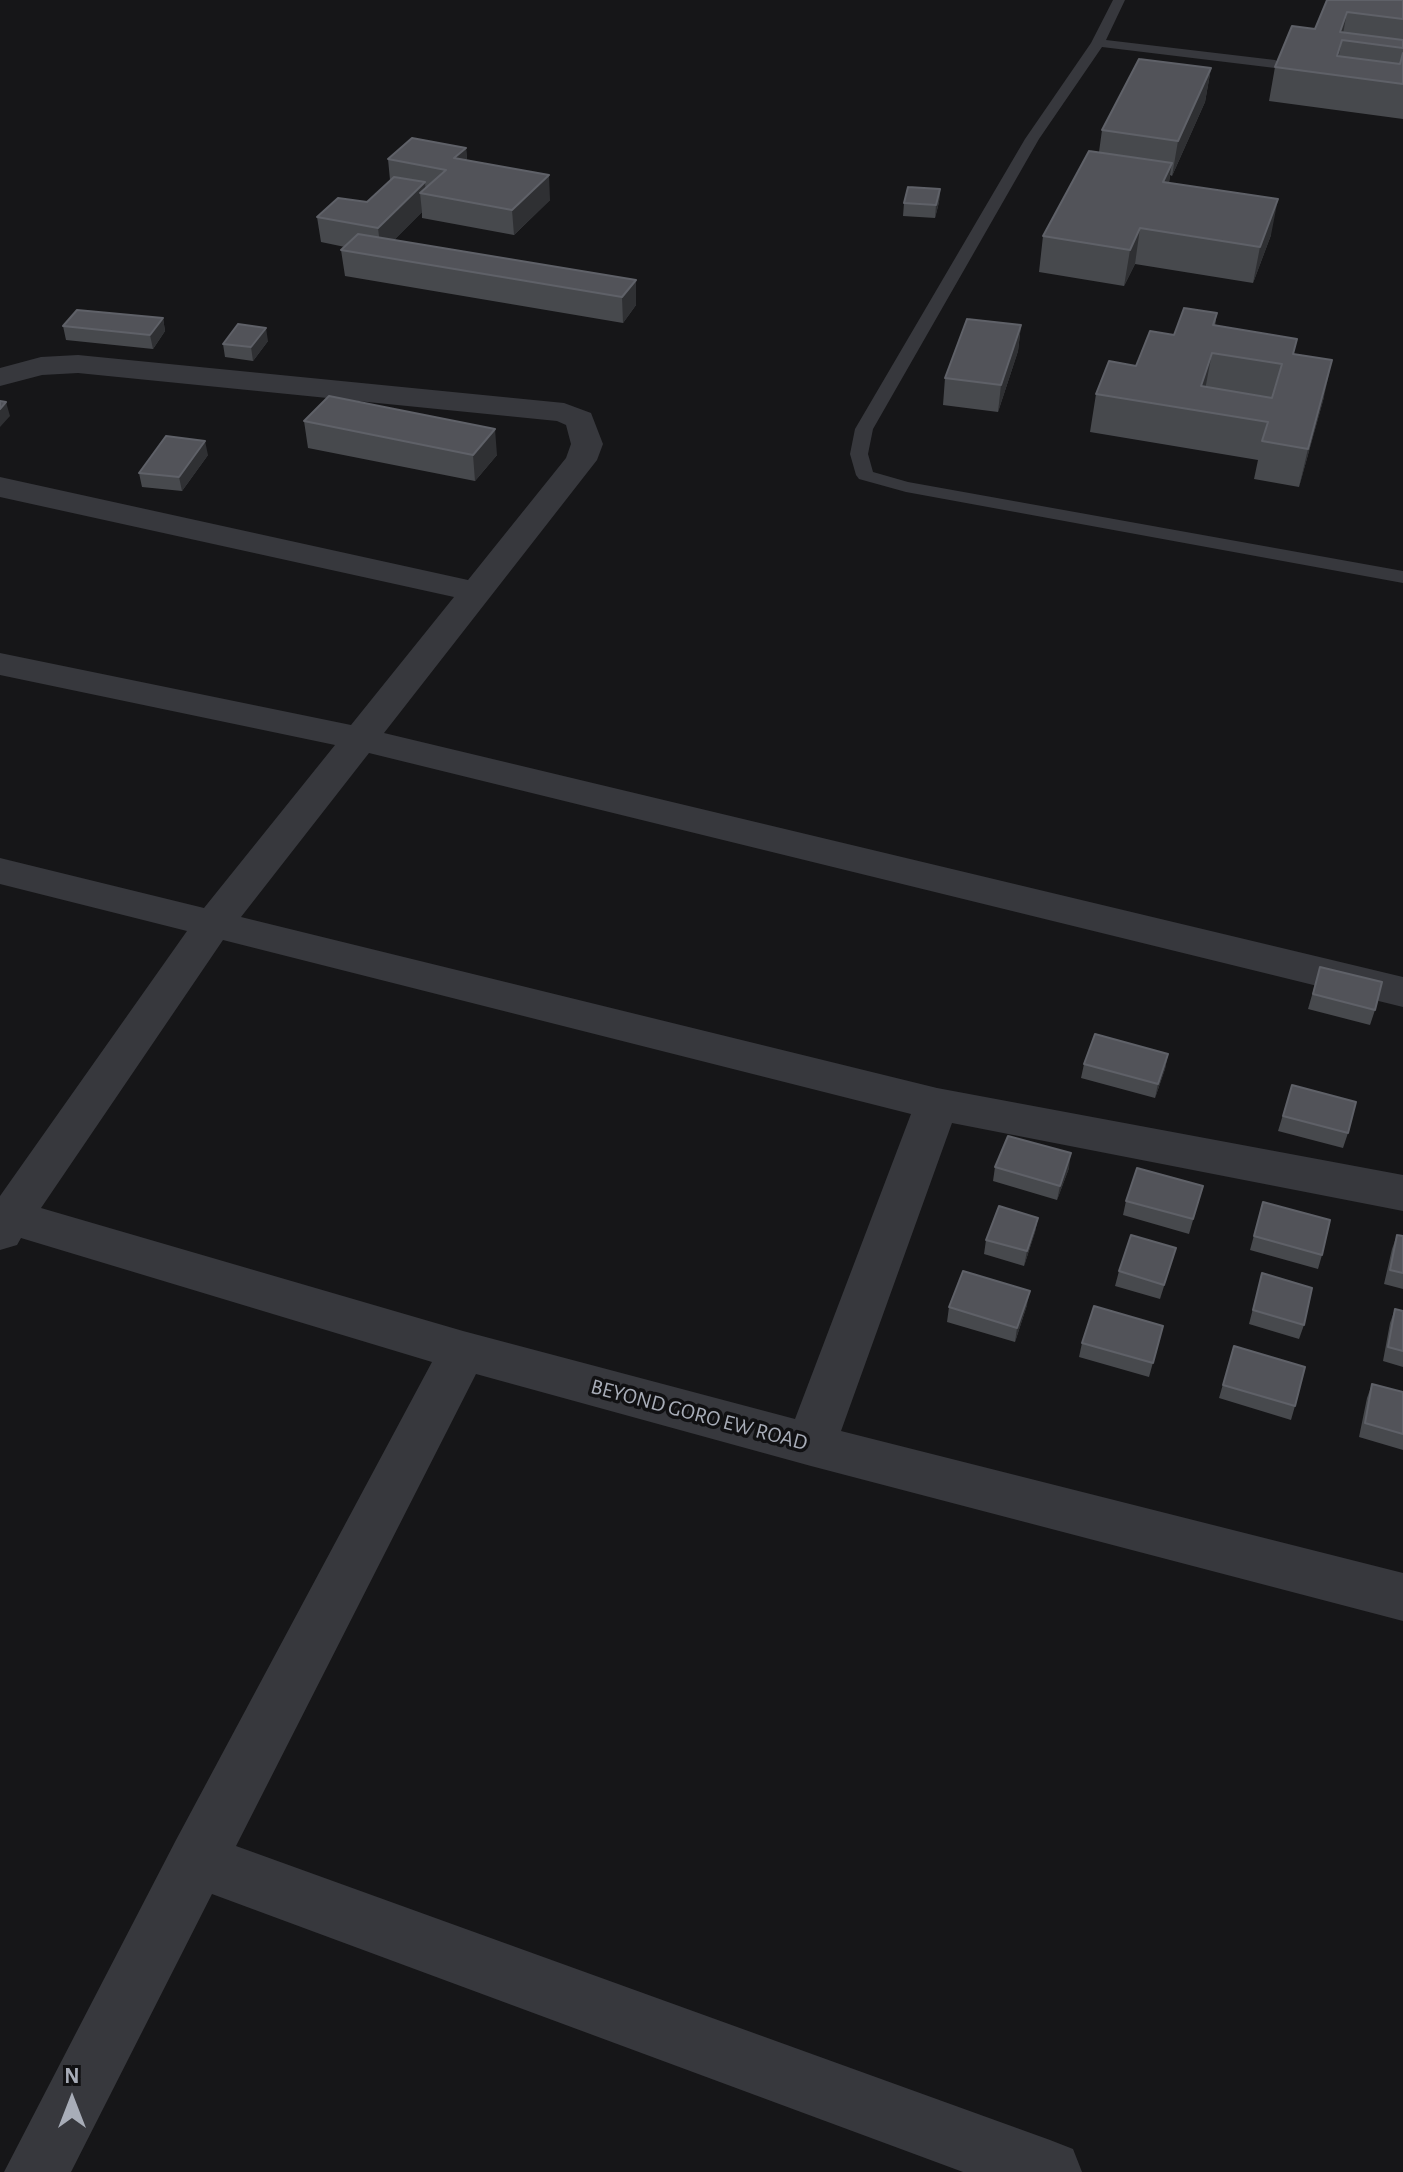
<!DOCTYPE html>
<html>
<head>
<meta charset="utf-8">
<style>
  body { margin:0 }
  #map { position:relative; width:1403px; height:2172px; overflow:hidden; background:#161618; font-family:"Alegreya Sans",sans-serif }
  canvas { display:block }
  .north { position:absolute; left:32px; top:2060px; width:80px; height:80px; -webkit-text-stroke:6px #111113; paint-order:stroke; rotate:0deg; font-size:22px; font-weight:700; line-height:32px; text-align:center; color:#a8adb8 }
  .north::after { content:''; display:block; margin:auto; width:28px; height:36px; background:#a8adb8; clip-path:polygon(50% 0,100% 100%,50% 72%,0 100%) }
</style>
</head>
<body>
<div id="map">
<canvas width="1403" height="2172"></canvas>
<div class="north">N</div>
</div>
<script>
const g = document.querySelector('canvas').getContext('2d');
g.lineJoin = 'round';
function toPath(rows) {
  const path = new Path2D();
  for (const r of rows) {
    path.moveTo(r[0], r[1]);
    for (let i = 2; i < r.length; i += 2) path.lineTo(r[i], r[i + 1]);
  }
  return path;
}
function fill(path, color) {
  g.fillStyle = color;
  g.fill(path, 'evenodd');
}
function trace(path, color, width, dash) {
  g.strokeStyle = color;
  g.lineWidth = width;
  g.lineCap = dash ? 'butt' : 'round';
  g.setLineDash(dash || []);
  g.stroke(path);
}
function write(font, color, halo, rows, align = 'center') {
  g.font = font + ' "Alegreya Sans",sans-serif';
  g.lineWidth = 7;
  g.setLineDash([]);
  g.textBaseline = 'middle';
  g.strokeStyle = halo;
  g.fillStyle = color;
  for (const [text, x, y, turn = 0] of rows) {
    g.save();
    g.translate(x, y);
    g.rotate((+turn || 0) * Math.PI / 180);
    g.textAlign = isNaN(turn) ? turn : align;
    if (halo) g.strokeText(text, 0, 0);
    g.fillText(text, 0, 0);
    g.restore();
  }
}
const lane = toPath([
  [1113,0,1125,0,1106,40,1275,60,1282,64,1275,68,1102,47,1039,139,873,429,868,454,873,472,908,482,1403,571,1403,583,906,492,859,479,856,475,850,454,855,429,1025,139,1091,43,1113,0]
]);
const street = toPath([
  [78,355,564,403,591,413,603,444,597,460,384,733,1403,977,1403,1007,369,753,241,917,937,1088,1403,1175,1403,1211,952,1123,841,1431,1403,1573,1403,1621,811,1466,476,1374,236,1846,1050,2140,1073,2149,1082,2172,963,2172,212,1894,71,2172,4,2172,176,1840,432,1362,21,1238,17,1245,0,1250,0,1196,187,931,0,884,0,858,204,908,335,745,0,675,0,653,351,725,454,597,0,497,0,477,468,580,566,458,571,444,566,425,557,421,78,373,42,375,0,386,0,368,41,357,78,355],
  [223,940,911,1114,795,1419,463,1331,41,1208,223,940]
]);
const wall = toPath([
  [1327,0,1403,0,1403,119,1269,101,1275,67,1315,29],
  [1211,68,1205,102,1172,176,1170,175,1169,183,1271,235,1253,283,1135,264,1124,286,1039,272,1043,236,1099,152,1102,130],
  [466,148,467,160,550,200,514,235,422,218,422,212,394,240,636,280,636,305,623,323,345,276,341,250,345,247,321,242,317,217,367,202,390,180,388,159],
  [940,189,939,202,935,218,903,216,904,203],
  [1217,313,1215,326,1294,354,1324,397,1299,487,1254,479,1258,460,1090,432,1096,394,1136,366,1174,335],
  [163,318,165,331,153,349,66,340,63,326],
  [1021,325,1018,351,998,412,943,405,945,378],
  [268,341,253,361,225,357,223,344],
  [304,421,497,455,475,481,308,448],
  [208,455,182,491,142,487,139,473],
  [1320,967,1375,1010,1370,1025,1308,1009],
  [1168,1054,1165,1069,1155,1098,1081,1078,1084,1064],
  [1292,1085,1348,1133,1343,1148,1278,1131],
  [995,1167,1069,1168,1057,1200,993,1181],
  [1203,1186,1189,1234,1123,1215,1126,1201],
  [1263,1202,1322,1255,1318,1269,1250,1250],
  [1038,1218,1035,1232,1024,1266,984,1254,986,1240],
  [1397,1235,1403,1236,1403,1289,1384,1284,1392,1249],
  [1176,1248,1160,1299,1115,1286,1119,1271],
  [1262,1273,1304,1325,1299,1339,1249,1324],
  [1027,1305,1015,1342,947,1322,949,1307],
  [1395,1309,1403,1311,1403,1367,1383,1361,1390,1323],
  [1163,1326,1149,1377,1079,1357,1082,1343],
  [1234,1346,1295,1406,1291,1420,1219,1398],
  [1372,1384,1403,1392,1403,1450,1359,1437,1367,1398]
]);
const shadedWall = toPath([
  [1347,12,1341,45,1342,40,1335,75,1340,32],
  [1211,68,1205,102,1172,176,1178,141],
  [466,148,468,172,454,158],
  [1172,163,1166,198,1163,182],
  [549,175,550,200,514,235,512,210],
  [425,182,426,194,420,193,422,212,381,253,378,228],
  [940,189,939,202,935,218,936,205],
  [1278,199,1271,235,1253,283,1260,247],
  [1140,228,1135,264,1124,286,1130,250],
  [636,280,636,305,623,323,622,297],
  [163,318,165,331,153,349,150,335],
  [1021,325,1018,351,998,412,1001,385],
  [266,328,268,341,253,361,251,347],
  [1212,353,1205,390,1201,386],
  [1332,360,1324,397,1299,487,1308,449],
  [6,402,10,416,0,427,0,409],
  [495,429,497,455,475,481,473,455],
  [205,441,208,455,182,491,179,477],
  [1168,1054,1165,1069,1155,1098,1158,1084],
  [1071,1153,1069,1168,1057,1200,1060,1186],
  [1038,1218,1035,1232,1024,1266,1027,1251],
  [1030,1291,1027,1305,1015,1342,1017,1328]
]);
const building = toPath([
  [1327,0,1403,0,1403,19,1347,12,1340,32,1403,40,1403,48,1342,40,1337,56,1400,64,1403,53,1403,84,1275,67,1292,26,1315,29,1327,0],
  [1139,59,1211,68,1178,141,1102,130,1139,59],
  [412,138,466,148,454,158,549,175,512,210,420,193,446,170,388,159,412,138],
  [1089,151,1172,163,1163,182,1278,199,1260,247,1140,228,1130,250,1043,236,1089,151],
  [394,177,425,182,378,228,317,217,338,198,367,202,394,177],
  [908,187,940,189,936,205,904,203,908,187],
  [358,234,636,280,622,297,341,250,358,234],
  [1184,308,1217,313,1213,325,1297,339,1293,354,1332,360,1308,449,1262,441,1268,422,1096,394,1109,361,1136,366,1150,331,1174,335,1184,308],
  [1212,353,1282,364,1272,398,1201,386,1212,353],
  [77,310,163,318,150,335,63,326,77,310],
  [967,319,1021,325,1001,385,945,378,967,319],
  [238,324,266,328,251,347,223,344,238,324],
  [329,396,495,429,473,455,304,421,329,396],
  [0,401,6,402,0,409,0,401],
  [166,436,205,441,179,477,139,473,166,436],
  [1320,967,1382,982,1375,1010,1313,994,1320,967],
  [1095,1034,1168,1054,1158,1084,1084,1064,1095,1034],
  [1292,1085,1356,1102,1348,1133,1283,1116,1292,1085],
  [1008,1136,1071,1153,1060,1186,995,1167,1008,1136],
  [1137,1168,1203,1186,1193,1219,1126,1201,1137,1168],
  [1263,1202,1330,1220,1322,1255,1254,1236,1263,1202],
  [999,1206,1038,1218,1027,1251,986,1240,999,1206],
  [1131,1235,1176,1248,1164,1285,1119,1271,1131,1235],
  [1397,1235,1403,1236,1403,1273,1390,1270,1397,1235],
  [963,1271,1030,1291,1017,1328,949,1307,963,1271],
  [1262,1273,1312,1288,1304,1325,1253,1310,1262,1273],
  [1094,1306,1163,1326,1153,1363,1082,1343,1094,1306],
  [1395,1309,1403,1311,1403,1351,1388,1347,1395,1309],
  [1234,1346,1305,1367,1295,1406,1223,1385,1234,1346],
  [1372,1384,1403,1392,1403,1434,1365,1423,1372,1384]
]);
const streetNames = [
  ["BEYOND GORO EW ROAD",699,1415,15]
];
fill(lane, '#37383d');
fill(street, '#37383d');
fill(wall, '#47494d');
fill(shadedWall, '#2f3033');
fill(building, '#525359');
trace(building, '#5f6168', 2);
write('22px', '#a8adb8', '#111113', streetNames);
</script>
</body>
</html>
